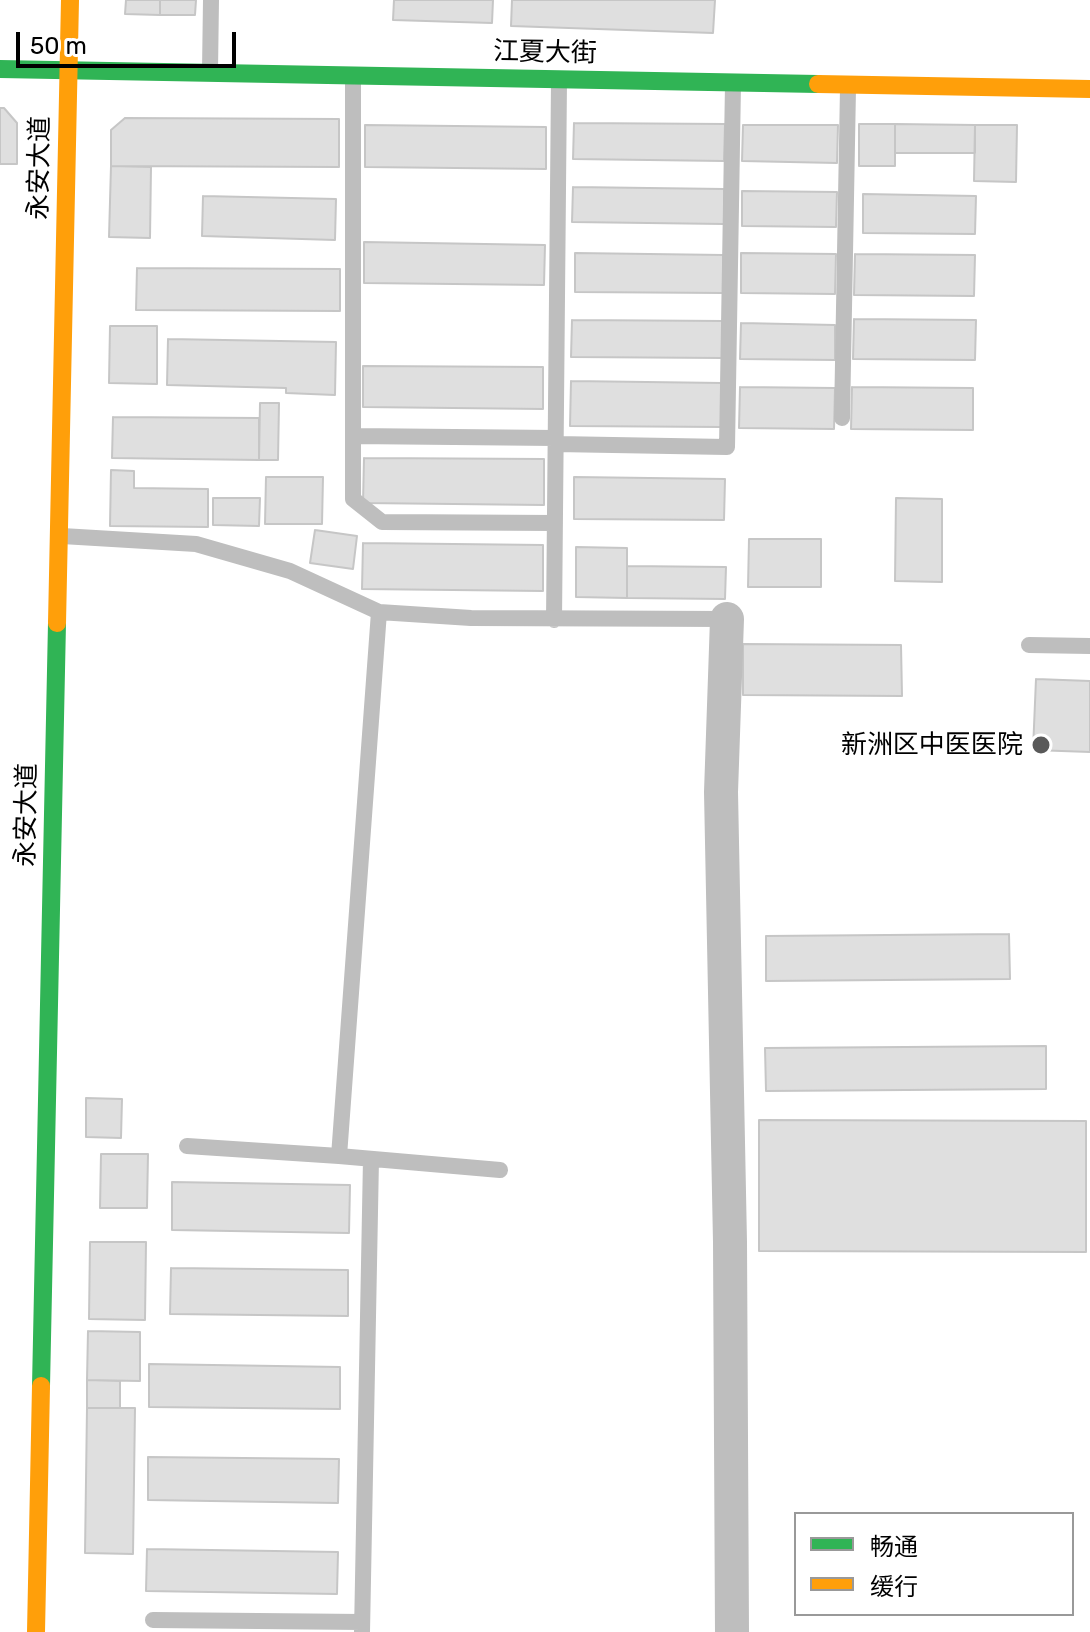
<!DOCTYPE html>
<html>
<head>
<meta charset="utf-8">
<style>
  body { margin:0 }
  #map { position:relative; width:1090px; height:1632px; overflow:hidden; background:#fff; font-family:Rubik,"Noto Sans SC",sans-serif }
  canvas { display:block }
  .legend { position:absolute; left:794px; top:1512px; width:280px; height:104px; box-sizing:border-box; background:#fff; border:2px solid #999; margin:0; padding:10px 14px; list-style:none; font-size:24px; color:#000 }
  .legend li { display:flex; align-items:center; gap:16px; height:40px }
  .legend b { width:40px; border:2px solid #999 }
  .scale { position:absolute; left:16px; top:32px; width:220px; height:36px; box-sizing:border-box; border:4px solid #000; border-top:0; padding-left:10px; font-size:24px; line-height:28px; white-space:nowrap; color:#000; -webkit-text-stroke:6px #fff; paint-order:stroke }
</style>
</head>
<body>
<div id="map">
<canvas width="1090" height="1632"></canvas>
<ul class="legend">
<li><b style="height:10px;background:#30b455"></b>畅通</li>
<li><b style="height:10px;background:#ff9f0a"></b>缓行</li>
</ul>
<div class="scale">50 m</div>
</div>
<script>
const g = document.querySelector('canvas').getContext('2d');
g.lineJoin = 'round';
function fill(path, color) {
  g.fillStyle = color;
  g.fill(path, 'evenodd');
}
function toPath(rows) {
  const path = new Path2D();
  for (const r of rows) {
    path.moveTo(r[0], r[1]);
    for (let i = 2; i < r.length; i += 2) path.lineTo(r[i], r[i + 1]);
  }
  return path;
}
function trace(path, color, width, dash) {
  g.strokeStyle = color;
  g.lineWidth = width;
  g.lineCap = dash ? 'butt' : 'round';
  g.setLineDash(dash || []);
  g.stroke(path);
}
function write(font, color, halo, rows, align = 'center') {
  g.font = font + ' Rubik,"Noto Sans SC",sans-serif';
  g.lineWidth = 6;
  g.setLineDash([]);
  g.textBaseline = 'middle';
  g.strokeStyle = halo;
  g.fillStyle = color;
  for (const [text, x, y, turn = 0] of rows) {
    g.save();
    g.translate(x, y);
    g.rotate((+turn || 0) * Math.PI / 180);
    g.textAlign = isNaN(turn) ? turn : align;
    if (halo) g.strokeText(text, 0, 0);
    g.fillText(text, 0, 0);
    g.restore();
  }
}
const building = toPath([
  [126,0,160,0,160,15,125,14,126,0],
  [160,0,196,0,195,15,160,15,160,0],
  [394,0,493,0,492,23,393,20,394,0],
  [512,0,715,0,713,33,511,26,512,0],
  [0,108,4,108,17,123,17,164,0,164,0,108],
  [125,118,339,119,339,167,111,166,111,130,125,118],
  [574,123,725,124,724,161,573,159,574,123],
  [859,124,895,124,895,166,859,166,859,124],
  [895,124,975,125,975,153,895,153,895,124],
  [365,125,546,127,546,169,365,167,365,125],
  [743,125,838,125,837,163,742,161,743,125],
  [975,125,1017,125,1016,182,974,181,975,125],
  [111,166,151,167,150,238,109,237,111,166],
  [573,187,724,189,724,224,572,222,573,187],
  [742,191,837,192,836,227,742,226,742,191],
  [863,194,976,196,975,234,863,233,863,194],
  [203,196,336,199,335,240,202,236,203,196],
  [364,242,545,245,544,285,364,283,364,242],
  [575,253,723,255,723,293,575,292,575,253],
  [741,253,836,254,835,294,741,293,741,253],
  [855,254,975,255,974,296,854,295,855,254],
  [137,268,340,269,340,311,136,310,137,268],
  [854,319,976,320,975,360,853,359,854,319],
  [572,320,723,321,722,358,571,357,572,320],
  [741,323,835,325,835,360,740,359,741,323],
  [110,326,157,326,157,384,109,383,110,326],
  [168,339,336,342,335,395,286,393,286,388,167,385,168,339],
  [363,366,543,367,543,409,363,407,363,366],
  [571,381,722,383,721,427,570,426,571,381],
  [740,387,835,388,834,429,739,428,740,387],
  [852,387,973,388,973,430,851,429,852,387],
  [260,403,279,403,278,460,259,460,260,403],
  [113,417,259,418,259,460,112,458,113,417],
  [364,458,544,459,544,505,363,503,364,458],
  [111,470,134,471,134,488,208,489,208,527,110,526,111,470],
  [266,477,323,477,322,524,265,524,266,477],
  [574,477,725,479,724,520,574,519,574,477],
  [213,498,260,498,259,526,213,525,213,498],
  [896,498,942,499,942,582,895,581,896,498],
  [315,530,357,536,353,569,310,563,315,530],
  [749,539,821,539,821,587,748,587,749,539],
  [363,543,543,545,543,591,362,589,363,543],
  [576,547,627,548,627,598,576,597,576,547],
  [627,566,726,567,725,599,627,598,627,566],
  [743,644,901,645,902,696,743,695,743,644],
  [1036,679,1090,681,1090,752,1033,750,1036,679],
  [1009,934,1010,979,766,981,766,936,1009,934],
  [1046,1046,1046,1089,766,1091,765,1048,1046,1046],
  [86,1098,122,1099,121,1138,86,1137,86,1098],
  [759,1120,1086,1121,1086,1252,759,1251,759,1120],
  [101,1154,148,1154,147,1208,100,1208,101,1154],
  [172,1182,350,1185,349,1233,172,1230,172,1182],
  [90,1242,146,1242,145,1320,89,1319,90,1242],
  [171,1268,348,1270,348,1316,170,1314,171,1268],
  [88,1331,140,1332,140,1381,87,1380,88,1331],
  [149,1364,340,1367,340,1409,149,1407,149,1364],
  [87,1380,120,1381,120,1408,87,1408,87,1380],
  [87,1408,135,1408,133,1554,85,1553,87,1408],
  [148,1457,339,1459,338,1503,148,1500,148,1457],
  [147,1549,338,1552,337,1594,146,1591,147,1549]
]);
const lane = toPath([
  [210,71,211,0],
  [353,78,353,499,382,522,555,523],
  [842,418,848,88],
  [353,436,555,438],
  [556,444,727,447,733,84],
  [62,536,196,544,290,571,379,612,471,618,727,619],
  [554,620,559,81],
  [1029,645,1090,646],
  [187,1146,339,1156,500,1170],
  [339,1156,379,612],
  [153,1620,362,1622],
  [362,1632,371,1159]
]);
const street = toPath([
  [727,619,721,792,730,1242,732,1632]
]);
const fast = toPath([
  [0,69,818,84],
  [41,1386,57,623]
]);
const slow = toPath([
  [818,84,1090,89],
  [57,623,70,0],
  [36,1632,41,1386]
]);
const markers = [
  [1041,745,10,"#595959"]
];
const streetNames = [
  ["江夏大街",545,53,1],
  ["永安大道",40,168,-89],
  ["永安大道",27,815,-89]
];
const poiNames = [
  ["新洲区中医医院",1023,745]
];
fill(building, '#dfdfdf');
trace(building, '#c6c6c6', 2);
trace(lane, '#bebebe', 16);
trace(street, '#bebebe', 34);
trace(fast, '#30b455', 18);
trace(slow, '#ff9f0a', 18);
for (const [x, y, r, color] of markers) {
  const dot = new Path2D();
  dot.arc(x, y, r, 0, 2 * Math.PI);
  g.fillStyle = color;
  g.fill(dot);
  trace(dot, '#fff', 3);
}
write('26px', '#000', '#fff', streetNames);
write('26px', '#000', '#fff', poiNames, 'right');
</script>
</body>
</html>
